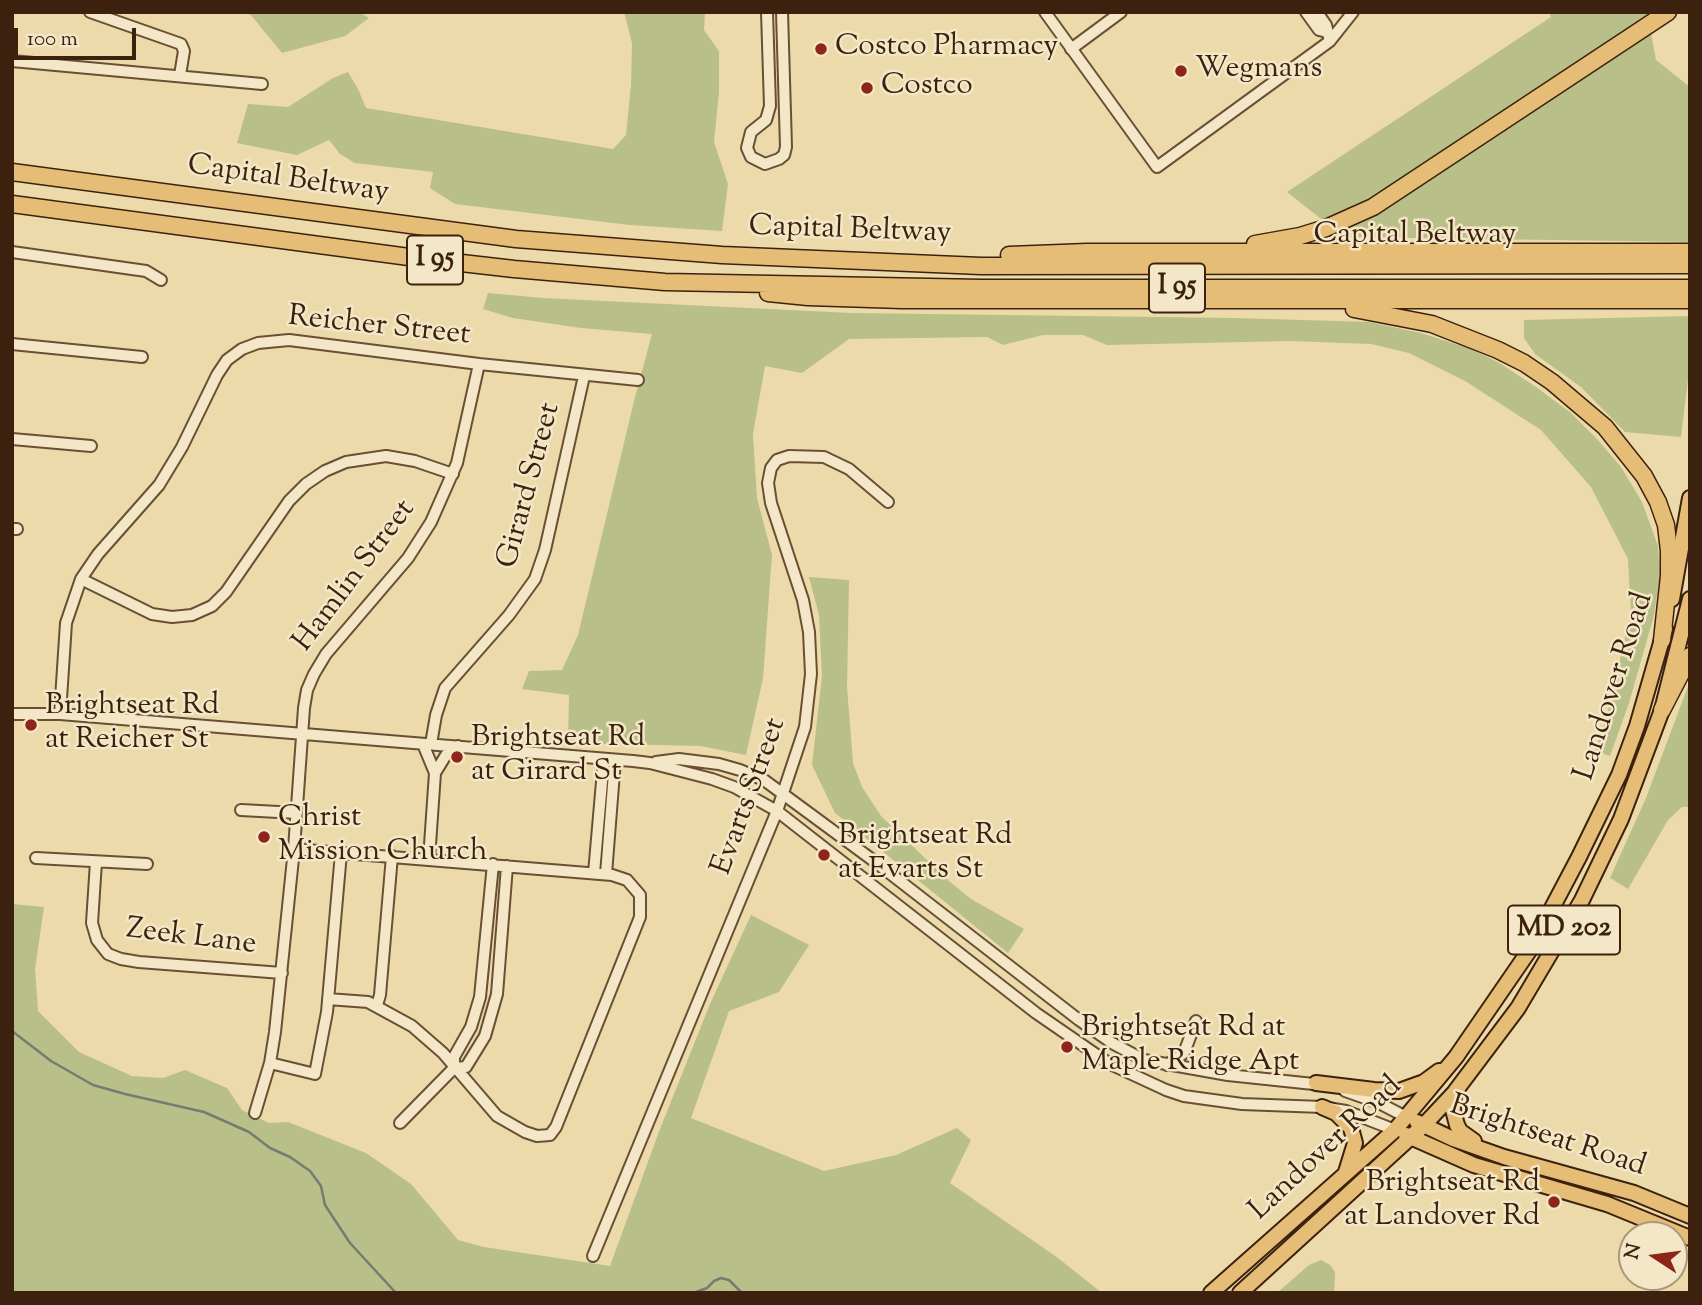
<!DOCTYPE html>
<html>
<head>
<meta charset="utf-8">
<style>
  body { margin:0 }
  #map { position:relative; width:1702px; height:1305px; overflow:hidden; background:#ecdaab; font-family:"Sorts Mill Goudy",serif }
  canvas { display:block }
  .frame { position:absolute; inset:0; border:14px solid #3c220e; pointer-events:none }
  .north { position:absolute; left:1618px; top:1221px; width:70px; height:70px; box-sizing:border-box; background:#f3e7c8; border:2px solid #aa987e; border-radius:50%; rotate:283deg; font-size:19px; font-weight:700; line-height:28px; text-align:center; color:#3c220e }
  .north::after { content:''; display:block; margin:auto; width:24px; height:32px; background:#8f2418; clip-path:polygon(50% 0,100% 100%,50% 72%,0 100%) }
  .scale { position:absolute; left:14px; top:28px; width:122px; height:32px; box-sizing:border-box; border:4px solid #3c220e; border-top:0; padding-left:9px; font-size:21px; line-height:24px; white-space:nowrap; color:#3c220e; -webkit-text-stroke:5px #f3e7c8; paint-order:stroke }
</style>
</head>
<body>
<div id="map">
<canvas width="1702" height="1305"></canvas>
<div class="frame"></div>
<div class="north">N</div>
<div class="scale">100 m</div>
</div>
<script>
const g = document.querySelector('canvas').getContext('2d');
g.lineJoin = 'round';
function fill(path, color) {
  g.fillStyle = color;
  g.fill(path, 'evenodd');
}
function toPath(rows) {
  const path = new Path2D();
  for (const r of rows) {
    path.moveTo(r[0], r[1]);
    for (let i = 2; i < r.length; i += 2) path.lineTo(r[i], r[i + 1]);
  }
  return path;
}
function trace(path, color, width, dash) {
  g.strokeStyle = color;
  g.lineWidth = width;
  g.lineCap = dash ? 'butt' : 'round';
  g.setLineDash(dash || []);
  g.stroke(path);
}
function write(font, color, halo, rows, align = 'center') {
  g.font = font + ' "Sorts Mill Goudy",serif';
  g.lineWidth = 5;
  g.setLineDash([]);
  g.textBaseline = 'middle';
  g.strokeStyle = halo;
  g.fillStyle = color;
  for (const [text, x, y, turn = 0] of rows) {
    g.save();
    g.translate(x, y);
    g.rotate((+turn || 0) * Math.PI / 180);
    g.textAlign = isNaN(turn) ? turn : align;
    if (halo) g.strokeText(text, 0, 0);
    g.fillText(text, 0, 0);
    g.restore();
  }
}
const green = toPath([
  [241,12,359,12,369,18,345,36,282,53,251,15],
  [624,12,705,12,704,30,719,51,719,92,714,142,728,184,722,231,630,225,455,204,430,188,433,172,355,163,340,154,329,140,297,155,237,143,248,104,288,107,333,78,348,72,358,89,366,108,613,149,626,135,631,85,632,43],
  [1549,12,1647,12,1656,60,1690,87,1690,242,1344,237,1287,192,1551,17],
  [488,293,543,298,851,313,1236,318,1369,322,1421,333,1468,348,1498,362,1536,387,1571,413,1597,439,1621,467,1642,502,1658,546,1660,574,1654,615,1629,703,1610,756,1595,750,1606,719,1631,613,1628,559,1591,487,1541,430,1465,381,1409,353,1371,344,1290,341,1107,345,1083,335,1043,335,1003,345,987,337,849,339,802,373,765,366,753,434,757,498,772,555,763,678,746,755,700,746,568,743,569,695,522,689,529,671,562,670,578,635,635,397,652,334,581,328,513,318,483,309],
  [1690,316,1690,363,1681,437,1625,432,1581,387,1535,354,1524,338,1524,320],
  [809,577,849,580,847,687,853,763,862,787,881,816,949,881,971,899,1024,929,1008,953,835,813,812,765,822,676,819,615],
  [1690,681,1690,807,1682,807,1668,820,1628,889,1610,878,1646,798],
  [12,904,44,907,35,969,38,1011,79,1052,132,1076,163,1078,185,1070,227,1088,242,1110,269,1123,288,1122,366,1153,411,1184,458,1240,484,1247,610,1266,660,1129,710,1004,751,915,809,945,779,992,729,1011,691,1118,824,1171,896,1155,957,1128,971,1140,950,1183,1058,1258,1102,1293,12,1293],
  [1321,1260,1330,1265,1335,1272,1334,1293,1277,1293,1309,1265]
]);
const stream = toPath([
  [12,1031,51,1061,93,1085,125,1094,204,1112,249,1132,270,1148,290,1157,310,1171,321,1186,325,1205,350,1243,396,1293],
  [693,1293,707,1288,714,1281,721,1278,729,1280,742,1293]
]);
const minor = toPath([
  [90,12,181,44,184,51,180,75],
  [767,12,770,106,766,120,751,132,747,148,751,157,765,164,779,159,784,155,786,147,782,12],
  [1045,12,1157,167,1330,41,1353,12],
  [1306,12,1319,30,1327,32],
  [1317,12,1326,25,1330,41],
  [1071,49,1121,12],
  [12,61,262,84],
  [12,252,146,271,161,280],
  [12,344,142,357],
  [12,439,91,446],
  [12,529,17,529],
  [81,579,152,614,172,617,192,615,212,606,226,592,289,501,306,484,325,471,346,462,386,456,415,461,453,474],
  [12,714,60,714,633,761,650,763,712,779,734,787,777,811,1036,1013,1110,1064,1166,1090,1184,1096,1242,1104,1322,1107,1346,1111,1395,1130],
  [60,714,66,623,81,579,98,554,159,485,182,447,217,375,227,360,242,349,258,343,289,340,479,364,638,380],
  [423,744,435,773],
  [431,744,436,715,445,688,509,615,535,579,545,550,584,376],
  [656,762,679,759,719,764,740,770,764,780,874,861,1079,1020,1112,1043,1144,1060,1228,1075,1323,1085],
  [241,810,297,813],
  [294,849,612,875,627,880,640,895,640,917,556,1127,550,1135,537,1136,525,1132,497,1116,443,1053,412,1026,368,1002,328,999],
  [36,858,147,864],
  [429,859,435,773,446,755,458,746],
  [96,862,92,923,97,940,108,954,121,959,139,962,282,973],
  [594,873,604,759],
  [606,874,615,760],
  [377,1005,380,995,392,856],
  [270,1063,315,1074,327,1012,341,853],
  [1167,1065,1184,1053,1196,1021],
  [454,1068,454,1057,471,1027,480,997,493,864],
  [1345,1091,1379,1103,1406,1117],
  [255,1113,270,1063,275,1032,294,849,304,708,307,690,314,674,326,654,408,558,431,522,457,463,479,364],
  [400,1123,454,1068,466,1067,485,1036,497,994,507,866],
  [593,1256,777,811,805,727,811,674,809,632,803,600,771,503,768,483,771,468,777,460,789,456,824,457,849,469,888,502]
]);
const major = toPath([
  [1672,599,1690,498],
  [1316,1083,1374,1090,1399,1091,1424,1082,1439,1071],
  [1454,1093,1453,1110,1457,1125,1460,1131,1474,1141],
  [1322,1107,1336,1113,1351,1128,1355,1143,1346,1172],
  [1417,1122,1453,1139,1504,1157,1634,1193,1690,1216],
  [1406,1135,1474,1165,1607,1204,1690,1238],
  [1211,1293,1395,1130,1456,1057,1531,948,1579,857,1619,775,1637,726,1665,629],
  [1240,1293,1424,1125,1454,1093,1518,1008,1582,900,1621,819,1662,710,1690,599]
]);
const highway = toPath([
  [12,172,516,239,722,255,981,266,1690,265],
  [12,204,409,257,514,269,665,282,982,288,1690,288],
  [1255,244,1300,236,1326,228,1373,207,1668,12],
  [1009,255,1087,252,1690,252],
  [768,293,808,297,902,300,1690,300],
  [1354,309,1432,324,1498,350,1524,363,1552,382,1605,427,1644,476,1658,502,1666,525,1669,551,1669,576,1662,640],
  [1662,710,1690,656]
]);
const markers = [
  [821,49,7,"#8f2418"],
  [1181,71,7,"#8f2418"],
  [867,88,7,"#8f2418"],
  [31,725,7,"#8f2418"],
  [457,757,7,"#8f2418"],
  [264,837,7,"#8f2418"],
  [824,855,7,"#8f2418"],
  [1067,1047,7,"#8f2418"],
  [1554,1202,7,"#8f2418"]
];
const shields = [
  [435,260,56],
  [1177,288,56],
  [1564,930,112]
];
const shieldNames = [
  ["I 95",435,260],
  ["I 95",1177,288],
  ["MD 202",1564,930]
];
const poiNames = [
  ["Costco Pharmacy",835,49],
  ["Wegmans",1195,71],
  ["Costco",881,88],
  ["Brightseat Rd",45,708],
  ["at Reicher St",45,742],
  ["Brightseat Rd",471,740],
  ["at Girard St",471,774],
  ["Christ",278,820],
  ["Mission Church",278,854],
  ["Brightseat Rd",838,838],
  ["at Evarts St",838,872],
  ["Brightseat Rd at",1081,1030],
  ["Maple Ridge Apt",1081,1064],
  ["Brightseat Rd",1540,1185,"right"],
  ["at Landover Rd",1540,1219,"right"]
];
const streetNames = [
  ["Capital Beltway",288,181,8],
  ["Capital Beltway",850,232,2],
  ["Capital Beltway",1415,237],
  ["Reicher Street",379,328,6],
  ["Girard Street",531,486,-75],
  ["Hamlin Street",356,577,-53],
  ["Landover Road",1616,687,-72],
  ["Evarts Street",751,797,-70],
  ["Zeek Lane",191,939,7],
  ["Brightseat Road",1547,1138,18],
  ["Landover Road",1327,1150,-43]
];
fill(green, '#b9bf88');
trace(stream, '#777b72', 2.5);
trace(minor, '#685035', 14);
trace(major, '#3c220e', 18);
trace(highway, '#3c220e', 19);
trace(minor, '#f3e7c8', 10);
trace(major, '#e6bd76', 14);
trace(highway, '#e6bd76', 16);
for (const [x, y, r, color] of markers) {
  const dot = new Path2D();
  dot.arc(x, y, r, 0, 2 * Math.PI);
  g.fillStyle = color;
  g.fill(dot);
  trace(dot, '#f3e7c8', 2.5);
}
for (const [x, y, w] of shields) {
  const box = new Path2D();
  box.roundRect(x - w / 2, y - 24.5, w, 49, 5);
  g.fillStyle = '#f3e7c8';
  g.fill(box);
  trace(box, '#3c220e', 2);
}
write('bold 28px', '#3c220e', null, shieldNames);
write('30px', '#3c220e', '#f3e7c8', poiNames, 'left');
write('30px', '#3c220e', '#f3e7c8', streetNames);
</script>
</body>
</html>
